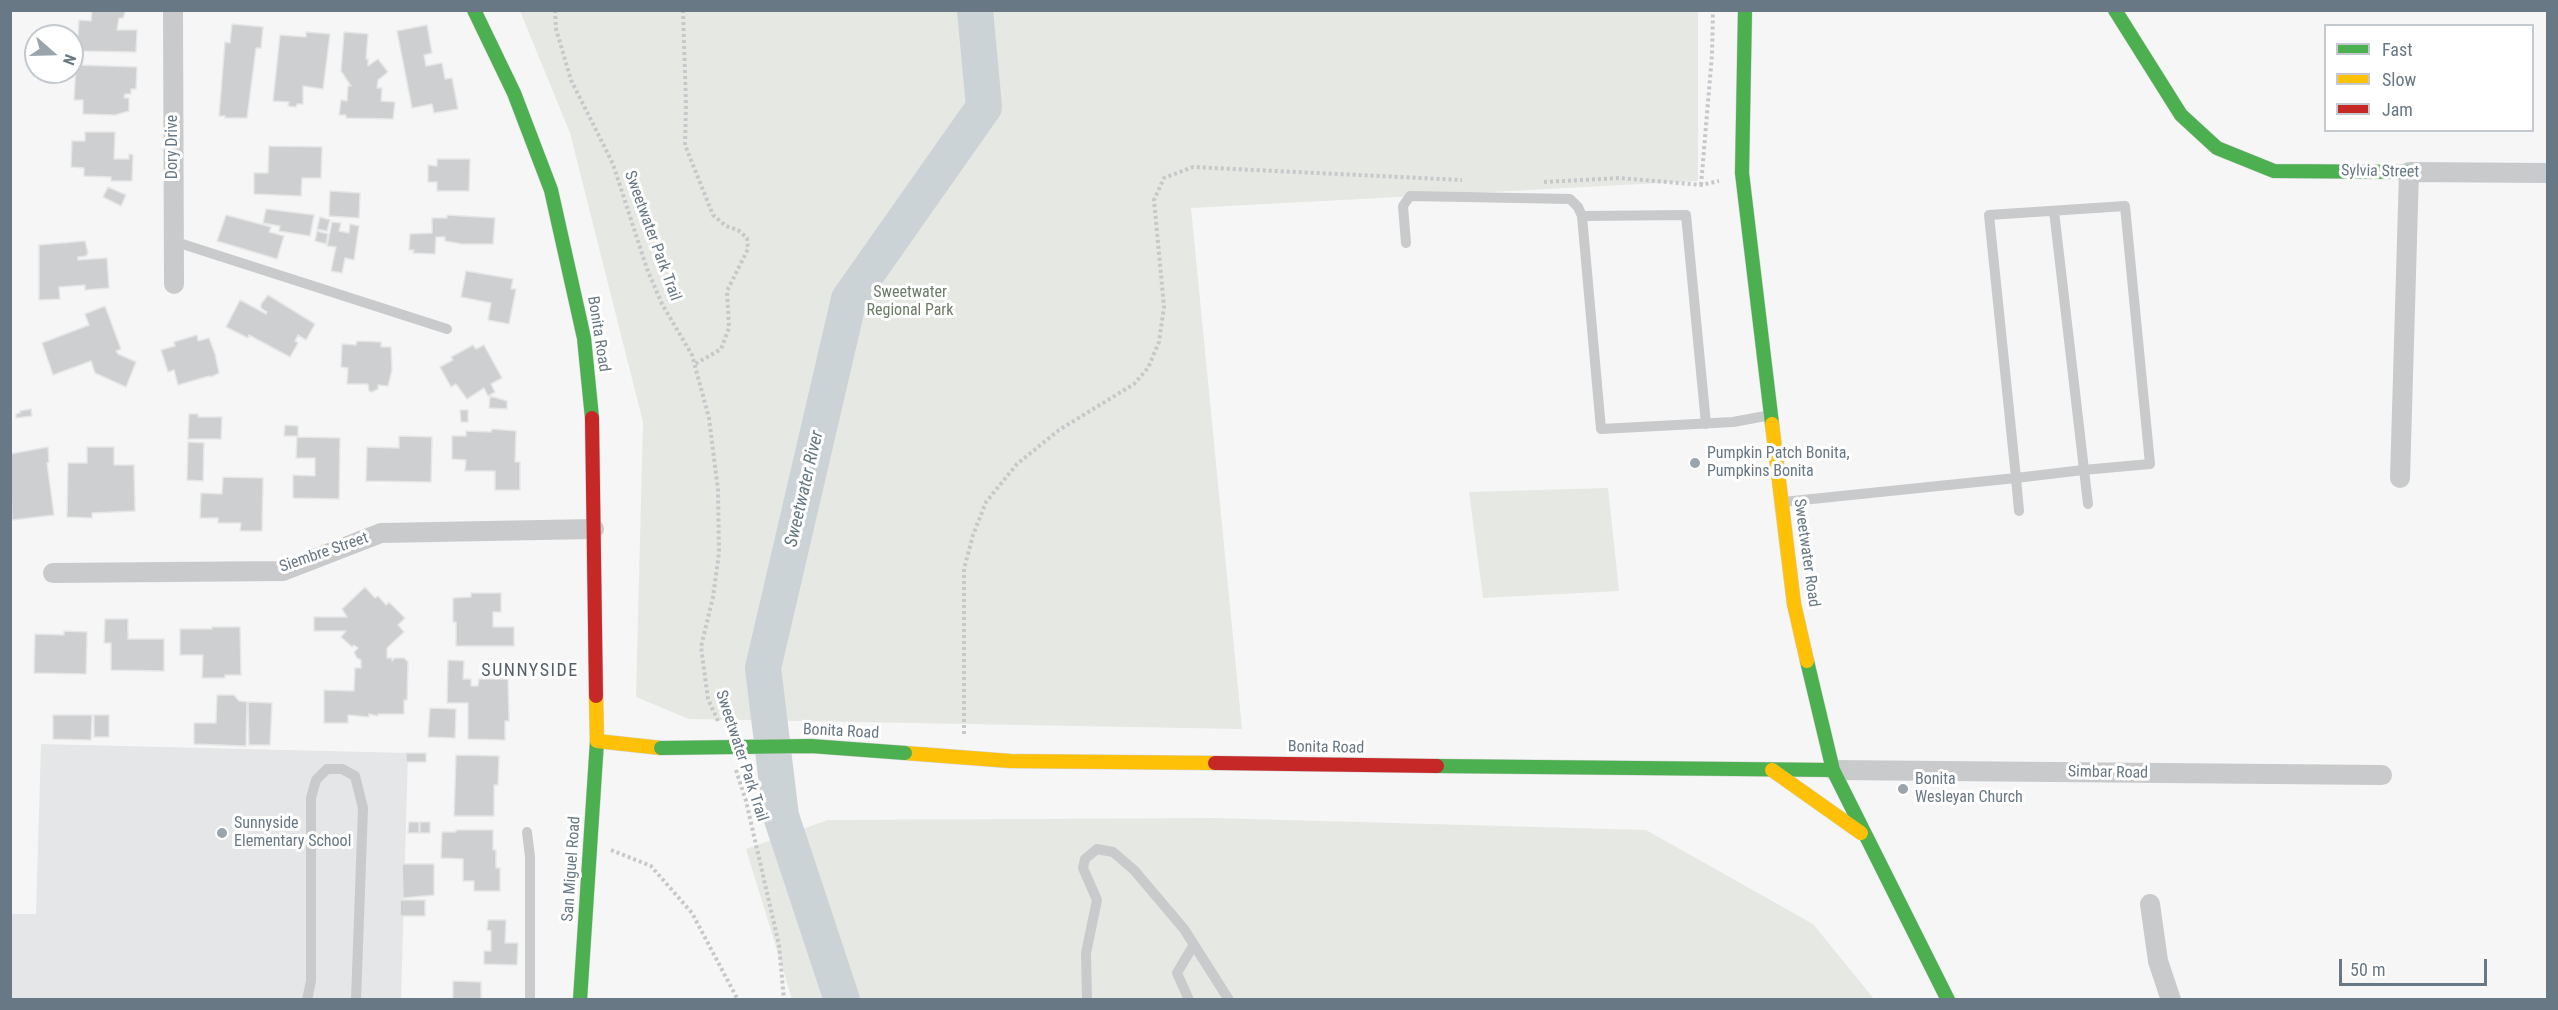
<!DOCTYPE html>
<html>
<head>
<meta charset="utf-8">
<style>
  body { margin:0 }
  #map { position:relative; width:2558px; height:1010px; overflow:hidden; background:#f6f6f6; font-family:"Roboto Condensed",sans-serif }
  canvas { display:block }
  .frame { position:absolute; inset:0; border:12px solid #687884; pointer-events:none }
  .legend { position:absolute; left:2324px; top:24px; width:210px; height:108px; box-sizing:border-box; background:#fff; border:2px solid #c3c9ce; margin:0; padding:8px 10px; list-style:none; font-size:18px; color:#687884 }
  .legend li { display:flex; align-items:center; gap:12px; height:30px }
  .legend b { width:30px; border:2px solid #c3c9ce }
  .north { position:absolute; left:24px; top:24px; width:60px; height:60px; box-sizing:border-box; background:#fff; border:2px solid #c3c9ce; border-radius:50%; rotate:110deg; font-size:16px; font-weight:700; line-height:24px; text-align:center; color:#687884 }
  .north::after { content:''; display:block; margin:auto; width:21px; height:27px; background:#9aa4ac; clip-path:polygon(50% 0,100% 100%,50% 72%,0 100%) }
  .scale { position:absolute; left:2339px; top:959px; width:148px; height:27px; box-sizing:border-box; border:3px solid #687884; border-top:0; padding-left:8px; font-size:18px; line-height:21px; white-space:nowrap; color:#687884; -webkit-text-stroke:4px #fff; paint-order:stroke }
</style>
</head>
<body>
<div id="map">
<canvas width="2558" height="1010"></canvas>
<div class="frame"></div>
<ul class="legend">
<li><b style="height:8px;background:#4caf50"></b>Fast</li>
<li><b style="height:8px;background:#ffc107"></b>Slow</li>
<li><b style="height:8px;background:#c62828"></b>Jam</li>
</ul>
<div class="north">N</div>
<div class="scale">50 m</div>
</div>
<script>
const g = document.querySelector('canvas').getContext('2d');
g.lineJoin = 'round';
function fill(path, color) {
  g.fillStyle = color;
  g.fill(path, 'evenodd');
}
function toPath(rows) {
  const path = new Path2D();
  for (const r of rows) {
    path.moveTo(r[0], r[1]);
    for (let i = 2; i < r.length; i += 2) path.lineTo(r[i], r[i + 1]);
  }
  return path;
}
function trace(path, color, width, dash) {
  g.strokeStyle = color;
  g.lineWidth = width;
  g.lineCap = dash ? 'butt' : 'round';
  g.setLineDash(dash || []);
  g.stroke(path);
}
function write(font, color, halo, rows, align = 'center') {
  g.font = font + ' "Roboto Condensed",sans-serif';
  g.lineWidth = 6;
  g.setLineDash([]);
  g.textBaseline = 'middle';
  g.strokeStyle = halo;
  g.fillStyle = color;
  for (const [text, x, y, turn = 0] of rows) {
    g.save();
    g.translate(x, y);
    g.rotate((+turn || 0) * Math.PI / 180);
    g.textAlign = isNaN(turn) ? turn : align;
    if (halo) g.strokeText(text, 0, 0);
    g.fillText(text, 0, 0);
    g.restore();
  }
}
const built = toPath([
  [41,744,408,753,401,999,11,1000,11,914,36,914]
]);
const green = toPath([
  [520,11,1698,11,1698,181,1191,208,1242,729,689,719,636,697,643,422,570,133],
  [1608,488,1619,591,1483,598,1469,492],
  [1214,818,1646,830,1813,924,1874,999,792,999,746,849,828,820]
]);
const water = toPath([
  [809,850,857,999,848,999,799,853]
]);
const river = toPath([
  [842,1000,781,816,763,668,849,299,984,107,975,10]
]);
const building = toPath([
  [92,10,126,10,123,18,119,18,117,30,137,30,136,52,77,51,79,20,91,21,92,10],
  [232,24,263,27,261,48,256,48,247,118,225,118,225,116,219,116,225,42,230,43,232,24],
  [427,25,432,53,424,55,426,66,442,63,445,79,452,78,458,109,434,113,432,104,412,108,397,31,427,25],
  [306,32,330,34,323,89,303,86,303,104,297,104,296,107,288,106,289,102,273,101,280,35,306,37,306,32],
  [344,32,368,34,366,59,368,59,368,66,378,59,388,72,378,80,377,88,382,88,381,101,395,102,393,119,346,118,346,115,339,115,341,100,347,101,348,86,351,86,341,71,344,32],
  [76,65,137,67,136,89,131,89,131,94,125,94,124,98,129,98,129,111,115,115,83,114,83,100,74,100,76,65],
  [85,132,115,132,114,159,129,159,129,154,133,155,132,181,111,181,111,177,84,176,84,168,71,167,72,141,85,141,85,132],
  [269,146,322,147,321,178,302,178,301,196,254,194,254,173,268,173,269,146],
  [437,159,470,159,469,191,437,191,437,182,428,182,428,165,437,166,437,159],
  [108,187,126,195,121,206,103,197,108,187],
  [330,191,360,193,359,218,329,216,330,191],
  [266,209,314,215,310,236,279,231,280,226,263,223,266,209],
  [226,215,271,227,269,232,284,236,277,259,217,241,226,215],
  [447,215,495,218,493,244,462,244,445,241,445,237,436,237,435,254,413,253,414,250,409,250,410,234,432,233,432,218,447,218,447,215],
  [320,217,330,220,327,231,317,229,320,217],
  [332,222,341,223,339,231,349,233,350,224,359,226,354,260,345,258,342,273,331,271,336,247,327,246,332,222],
  [317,231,328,234,326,244,315,241,317,231],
  [85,241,88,253,86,256,78,257,78,260,107,258,109,288,85,290,85,285,59,287,60,299,39,300,39,245,85,241],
  [466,271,513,279,511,289,516,289,509,324,488,320,491,303,461,297,466,271],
  [268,295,315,324,306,340,298,335,295,341,298,343,290,357,249,335,248,338,226,327,240,300,266,314,267,312,261,308,261,304,268,295],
  [105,306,121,349,116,351,118,354,136,362,126,387,95,373,91,361,53,375,42,343,89,325,85,314,105,306],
  [197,335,198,341,209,338,215,354,219,373,211,377,209,376,178,385,174,370,168,372,161,350,175,346,174,342,197,335],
  [357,341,381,342,381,347,391,347,392,370,388,386,378,385,378,389,372,392,369,391,368,384,347,384,348,368,341,367,342,344,356,345,357,341],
  [473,345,476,349,484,345,502,378,491,384,495,392,488,396,484,388,467,399,456,384,451,387,440,367,453,360,451,357,473,345],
  [490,396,507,401,507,409,489,408,490,396],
  [31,409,32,416,16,418,16,414,20,413,20,411,31,409],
  [460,410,468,410,468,422,461,422,460,410],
  [189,414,198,414,198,417,222,417,221,439,188,439,189,414],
  [285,425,298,426,298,436,284,436,285,425],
  [492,429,516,431,515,462,520,462,520,490,495,490,495,471,465,471,466,460,452,459,452,436,466,436,466,431,491,432,492,429],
  [399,436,432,437,431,482,366,481,367,447,399,448,399,436],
  [297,437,340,438,339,499,293,498,293,475,315,476,315,458,296,458,297,437],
  [188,442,204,443,203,481,187,480,188,442],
  [48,447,49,462,47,463,54,515,12,520,10,454,48,447],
  [87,447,114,447,114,465,134,465,135,511,92,513,92,518,67,517,68,463,87,463,87,447],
  [223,477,263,478,262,531,240,531,241,523,218,523,218,518,200,518,201,493,222,494,223,477],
  [365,587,375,598,378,596,386,605,389,602,405,618,398,625,404,632,387,648,387,658,392,658,392,661,395,658,404,658,408,662,407,700,404,700,404,714,378,714,378,716,369,714,369,717,348,715,348,723,324,723,324,690,354,691,355,668,361,668,361,660,357,658,354,652,358,648,354,645,352,647,341,637,346,631,314,631,314,617,347,617,342,609,365,587],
  [471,593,501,593,501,612,493,612,493,627,514,627,514,646,456,646,456,622,453,622,453,598,471,597,471,593],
  [105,619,128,619,128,639,164,639,164,671,111,670,111,643,104,643,105,619],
  [212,627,240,627,241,675,225,675,225,678,202,678,203,655,180,655,180,629,212,629,212,627],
  [64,631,87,632,86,674,34,673,35,634,64,635,64,631],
  [448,660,464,661,463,679,471,679,471,686,478,686,479,679,508,679,509,721,505,721,505,740,468,739,468,703,447,703,448,660],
  [217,695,234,695,239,701,247,702,246,746,194,744,194,723,216,723,217,695],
  [248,702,272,703,270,745,249,745,248,702],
  [430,708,456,709,455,738,428,737,430,708],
  [53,715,92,715,91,740,53,739,53,715],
  [94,715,109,715,109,737,94,737,94,715],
  [406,753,426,753,426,762,406,762,406,753],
  [456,755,499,756,498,785,494,785,494,816,454,816,456,755],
  [409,822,419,822,419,833,408,833,409,822],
  [420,822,430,822,430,833,420,833,420,822],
  [456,830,493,830,493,850,496,850,496,868,500,868,500,891,474,891,474,881,463,881,463,859,441,858,442,832,456,832,456,830],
  [402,864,434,864,434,895,403,898,402,864],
  [400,900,425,900,425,916,400,916,400,900],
  [488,920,506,920,505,943,518,943,517,965,484,964,484,951,491,951,491,931,487,930,488,920],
  [453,981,481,982,481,1000,453,1000,453,981]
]);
const path = toPath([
  [555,10,556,29,571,80,613,164,647,269,662,304,692,355,709,418,718,490,719,553,713,597,701,647,708,699,719,723],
  [683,10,686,105,685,145,713,215,726,226,738,230,747,238,748,249,727,291,729,328,721,349,695,364],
  [1544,182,1620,178,1701,185,1719,181],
  [1701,185,1712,55,1713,10],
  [964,734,964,569,973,535,986,502,1017,464,1059,430,1134,384,1148,368,1159,342,1164,307,1154,200,1164,178,1193,167,1462,180],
  [736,770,746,801,779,945,784,1000],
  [611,850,651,866,692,913,738,1000]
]);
const lane = toPath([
  [2054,211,2088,504],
  [1582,216,1686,215,1706,424],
  [173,241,447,329],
  [1406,243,1403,206,1410,196,1570,199,1578,207,1582,216,1601,429,1733,422,1771,415],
  [1783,502,2016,478,2083,470,2150,464,2125,206,1989,215,2016,478,2019,511],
  [527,832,530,857,530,1000],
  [307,1000,311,981,311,798,316,780,327,769,342,769,355,776,363,808,356,1000],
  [1087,1000,1086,953,1097,900,1083,868,1085,859,1097,849,1113,852,1134,870,1184,929,1229,1000],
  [1189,1000,1177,973,1193,946]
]);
const street = toPath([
  [173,10,174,284],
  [2400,478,2409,172,2548,173],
  [53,573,283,571,381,533,594,529],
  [1833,770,2382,775],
  [2150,904,2158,961,2171,1000]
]);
const fast = toPath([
  [474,10,514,93,551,190,584,338,592,418],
  [1745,10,1742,173,1772,424],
  [2115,10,2181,115,2217,148,2274,171,2409,172],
  [1807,661,1833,770],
  [1437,766,1833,770,1948,1000],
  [580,1000,597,741]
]);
const slow = toPath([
  [1772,424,1794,604,1807,661],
  [596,696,597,741,661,748],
  [905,753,1010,761,1215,763],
  [1772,770,1861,833]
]);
const jam = toPath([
  [592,418,596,696],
  [1215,763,1437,766]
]);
const fastBridge = toPath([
  [661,748,811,746,905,753]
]);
const markers = [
  [1695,463,6,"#9aa4ac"],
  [1903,789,6,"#9aa4ac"],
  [222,833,6,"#9aa4ac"]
];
const streetNames = [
  ["Dory Drive",173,147,-90],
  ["Sylvia Street",2380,172,1],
  ["Sweetwater Park Trail",652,236,70],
  ["Bonita Road",598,334,81],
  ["Siembre Street",324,553,-19],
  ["Sweetwater Road",1806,553,82],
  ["Bonita Road",841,732,3],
  ["Bonita Road",1326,748,1],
  ["Sweetwater Park Trail",741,756,72],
  ["Simbar Road",2108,773,1],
  ["San Miguel Road",572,869,-86]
];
const parkNames = [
  ["Sweetwater",910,293],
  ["Regional Park",910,311]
];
const poiNames = [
  ["Pumpkin Patch Bonita,",1707,454],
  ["Pumpkins Bonita",1707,472],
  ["Bonita",1915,780],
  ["Wesleyan Church",1915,798],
  ["Sunnyside",234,824],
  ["Elementary School",234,842]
];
const waterNames = [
  ["Sweetwater River",805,489,-77]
];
const neighbourhoodNames = [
  ["SUNNYSIDE",530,671]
];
fill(built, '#e5e6e7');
fill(green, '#e5e8e3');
fill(water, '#ccd3d6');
trace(river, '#ccd3d6', 36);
fill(building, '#cdcfd0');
trace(building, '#e6e6e6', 1.5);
trace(fast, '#d2d3d4', 15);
trace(slow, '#d2d3d4', 15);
trace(jam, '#d2d3d4', 15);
trace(path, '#c6c8c9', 4, [3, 3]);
trace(lane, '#c9cacb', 10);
trace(street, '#c9cacb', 20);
trace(fast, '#4caf50', 14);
trace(slow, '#ffc107', 14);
trace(jam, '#c62828', 14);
trace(fastBridge, '#d2d3d4', 15, []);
trace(fastBridge, '#4caf50', 14);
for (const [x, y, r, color] of markers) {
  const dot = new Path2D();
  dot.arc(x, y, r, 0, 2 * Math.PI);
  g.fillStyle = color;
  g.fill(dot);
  trace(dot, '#fff', 2);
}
write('16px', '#687884', '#fff', streetNames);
write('16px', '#6b7b66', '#fff', parkNames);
write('16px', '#687884', '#fff', poiNames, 'left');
write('italic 18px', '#637880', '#fff', waterNames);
g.letterSpacing = '1.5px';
write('18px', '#556169', '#fff', neighbourhoodNames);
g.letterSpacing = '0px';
</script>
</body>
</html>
